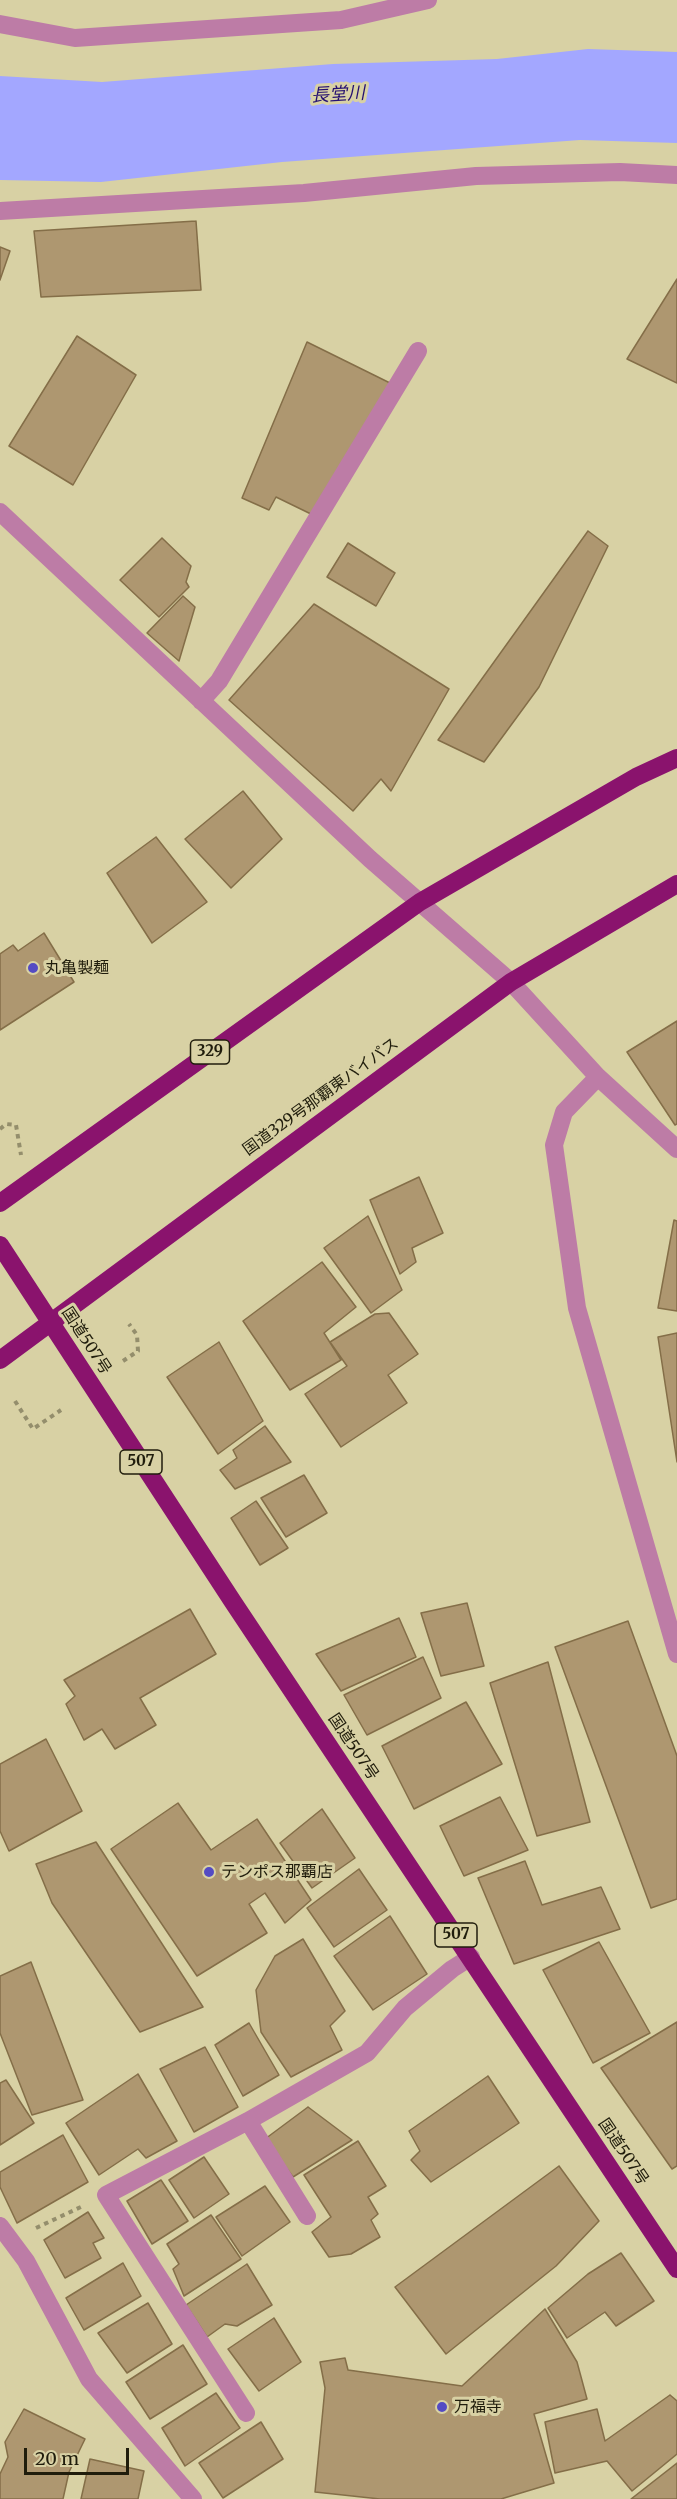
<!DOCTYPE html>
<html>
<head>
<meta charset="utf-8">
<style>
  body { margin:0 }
  #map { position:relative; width:677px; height:2499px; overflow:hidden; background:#d8d1a4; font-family:Merriweather,serif }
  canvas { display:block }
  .scale { position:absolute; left:24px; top:2448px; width:105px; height:27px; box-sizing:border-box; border:3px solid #201d0c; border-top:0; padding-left:8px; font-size:18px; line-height:21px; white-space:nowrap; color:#201d0c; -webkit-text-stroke:4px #d8d1a4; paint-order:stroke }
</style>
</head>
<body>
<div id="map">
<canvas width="677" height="2499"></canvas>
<div class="scale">20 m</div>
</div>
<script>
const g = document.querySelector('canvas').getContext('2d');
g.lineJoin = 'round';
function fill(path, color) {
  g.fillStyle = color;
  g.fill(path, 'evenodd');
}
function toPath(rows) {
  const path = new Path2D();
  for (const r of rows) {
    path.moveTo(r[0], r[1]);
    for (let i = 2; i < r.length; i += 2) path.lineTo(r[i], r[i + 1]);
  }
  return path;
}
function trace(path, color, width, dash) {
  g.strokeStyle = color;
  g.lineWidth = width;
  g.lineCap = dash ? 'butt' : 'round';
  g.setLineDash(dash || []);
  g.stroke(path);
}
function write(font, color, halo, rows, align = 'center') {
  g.font = font + ' Merriweather,"Noto Sans JP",serif';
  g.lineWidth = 6;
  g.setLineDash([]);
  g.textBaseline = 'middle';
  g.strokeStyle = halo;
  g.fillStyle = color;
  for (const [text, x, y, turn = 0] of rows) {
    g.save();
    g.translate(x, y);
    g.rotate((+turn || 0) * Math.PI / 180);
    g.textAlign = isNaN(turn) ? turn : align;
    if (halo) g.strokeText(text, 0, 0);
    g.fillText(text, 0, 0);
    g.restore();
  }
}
const water = toPath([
  [588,49,677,52,677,143,580,140,282,162,101,182,0,180,0,76,102,82,333,64,497,59]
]);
const building = toPath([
  [196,221,201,290,41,297,34,231,196,221],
  [0,247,10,251,0,280,0,247],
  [677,279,677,383,627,359,677,279],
  [77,336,136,375,73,485,9,446,77,336],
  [307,342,390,383,313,515,276,497,269,510,242,498,307,342],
  [588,531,608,546,539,687,484,762,438,740,588,531],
  [162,538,191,566,186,582,189,587,159,617,120,580,162,538],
  [348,543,395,573,376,606,327,577,348,543],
  [183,596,195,607,179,661,147,633,183,596],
  [314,604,449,689,391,791,381,779,353,811,229,700,314,604],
  [243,791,282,839,231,888,185,839,243,791],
  [156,837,207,902,152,943,107,873,156,837],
  [44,933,74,982,0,1030,0,954,13,945,18,951,44,933],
  [677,1021,677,1124,675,1125,627,1052,677,1021],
  [419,1177,443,1233,412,1248,416,1262,400,1274,370,1200,419,1177],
  [368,1216,402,1290,371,1313,324,1248,368,1216],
  [674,1220,677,1221,677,1311,658,1308,674,1220],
  [322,1262,356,1307,324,1333,341,1360,290,1390,243,1321,322,1262],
  [389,1313,418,1354,388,1375,407,1403,341,1447,305,1394,347,1366,330,1342,375,1314,389,1313],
  [677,1333,677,1462,658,1337,677,1333],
  [219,1342,263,1421,218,1454,167,1377,219,1342],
  [265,1426,291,1462,235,1489,220,1470,237,1458,233,1450,265,1426],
  [304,1475,327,1513,286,1537,261,1498,304,1475],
  [256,1501,288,1548,260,1565,231,1518,256,1501],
  [467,1603,484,1666,441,1676,421,1613,467,1603],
  [190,1609,216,1654,140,1698,156,1725,115,1749,102,1729,84,1740,66,1704,75,1696,64,1680,190,1609],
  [399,1618,416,1657,341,1691,316,1654,399,1618],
  [628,1621,677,1756,677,1899,651,1908,555,1647,628,1621],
  [423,1657,441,1698,367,1735,344,1695,423,1657],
  [548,1662,590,1822,537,1836,490,1683,548,1662],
  [466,1702,502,1764,414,1809,382,1746,466,1702],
  [46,1739,82,1811,9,1851,0,1831,0,1764,46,1739],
  [500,1797,528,1850,464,1876,440,1826,500,1797],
  [178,1803,211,1850,257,1819,311,1900,285,1923,265,1893,249,1904,267,1933,197,1976,111,1849,178,1803],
  [322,1809,355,1858,312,1888,280,1843,322,1809],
  [96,1842,203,2007,140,2032,52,1903,36,1864,96,1842],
  [525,1861,542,1905,601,1887,620,1929,514,1964,478,1878,525,1861],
  [359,1869,387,1910,334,1947,307,1908,359,1869],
  [390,1916,427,1974,373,2010,334,1956,390,1916],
  [303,1939,345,2011,330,2026,342,2050,291,2077,261,2032,256,1990,275,1956,303,1939],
  [599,1942,650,2033,593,2063,543,1970,599,1942],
  [31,1962,83,2100,32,2115,0,2033,0,1976,31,1962],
  [677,2022,677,2166,672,2169,601,2068,677,2022],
  [249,2023,279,2075,243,2096,215,2045,249,2023],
  [205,2047,238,2107,194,2132,160,2069,205,2047],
  [138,2074,177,2141,146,2158,138,2149,99,2175,66,2123,138,2074],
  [488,2076,519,2123,431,2182,411,2160,420,2151,409,2131,488,2076],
  [6,2080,34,2123,0,2145,0,2083,6,2080],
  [308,2107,352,2140,293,2177,265,2139,308,2107],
  [63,2135,88,2182,17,2223,0,2187,0,2172,63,2135],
  [358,2141,386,2186,368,2197,378,2214,371,2220,380,2237,351,2254,329,2257,312,2232,331,2217,304,2175,358,2141],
  [204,2157,229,2194,194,2218,169,2180,204,2157],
  [559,2166,599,2221,556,2266,446,2354,395,2287,559,2166],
  [161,2180,188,2221,152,2244,127,2201,161,2180],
  [265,2186,290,2222,242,2256,216,2217,265,2186],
  [88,2212,104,2238,93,2243,101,2258,65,2278,44,2240,88,2212],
  [211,2215,241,2259,184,2296,173,2269,179,2264,167,2244,211,2215],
  [621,2253,654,2301,616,2326,605,2312,567,2338,548,2308,588,2274,621,2253],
  [123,2263,141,2296,84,2330,66,2298,123,2263],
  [247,2264,272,2305,237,2326,225,2324,207,2337,186,2305,247,2264],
  [148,2303,172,2344,127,2373,98,2333,148,2303],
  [545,2309,577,2362,587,2399,534,2414,554,2483,501,2499,380,2499,315,2492,325,2388,320,2362,345,2358,348,2370,462,2386,545,2309],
  [274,2318,301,2362,259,2391,228,2349,274,2318],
  [183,2345,207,2384,150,2419,126,2382,183,2345],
  [216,2393,240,2428,185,2466,162,2428,216,2393],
  [670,2395,677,2401,677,2454,632,2491,607,2461,555,2473,545,2422,597,2409,605,2441,670,2395],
  [24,2409,85,2439,69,2472,63,2499,0,2499,0,2474,8,2457,5,2442,24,2409],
  [261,2422,283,2459,223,2498,199,2463,261,2422],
  [90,2459,144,2471,138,2499,81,2499,90,2459],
  [677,2463,677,2499,631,2499,677,2463]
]);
const path = toPath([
  [0,1129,6,1124,16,1125,21,1155],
  [123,1361,138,1351,137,1335,129,1324],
  [15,1401,33,1429,61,1410],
  [36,2228,83,2206]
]);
const street = toPath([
  [0,24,75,38,341,20,428,0],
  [0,211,304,193,476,176,620,172,677,175],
  [0,512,370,859,511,982,598,1077,677,1149],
  [201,701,219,681,418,351],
  [598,1077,564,1112,554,1145,577,1308,677,1654],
  [248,2121,307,2216],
  [0,2226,26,2261,89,2379,193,2499],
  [246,2413,106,2195,248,2121,367,2053,405,2008,452,1969,471,1957]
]);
const highway = toPath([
  [0,1203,420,902,636,777,677,758],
  [0,1245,233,1602,677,2269],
  [0,1360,511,982,677,884]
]);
const markers = [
  [33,968,6,"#544bc3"],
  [209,1872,6,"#544bc3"],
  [442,2407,6,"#544bc3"]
];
const shields = [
  [210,1052,39],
  [141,1462,42],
  [456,1935,42]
];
const shieldNames = [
  ["329",210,1052],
  ["507",141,1462],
  ["507",456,1935]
];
const poiNames = [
  ["丸亀製麺",45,968],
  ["テンポス那覇店",221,1872],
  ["万福寺",454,2407]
];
const streetNames = [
  ["国道329号那覇東バイパス",321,1097,-36],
  ["国道507号",86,1341,57],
  ["国道507号",353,1747,56],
  ["国道507号",623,2152,56]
];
const waterNames = [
  ["長堂川",338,95,-3]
];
fill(water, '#a3a7ff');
fill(building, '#ae9770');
trace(building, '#846e48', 1.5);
trace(path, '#948e6c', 4, [4.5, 4.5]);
trace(street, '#bd7ca6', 18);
trace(highway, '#8a136d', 18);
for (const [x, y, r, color] of markers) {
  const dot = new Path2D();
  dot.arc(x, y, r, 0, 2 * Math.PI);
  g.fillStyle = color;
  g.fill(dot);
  trace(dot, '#d8d1a4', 2);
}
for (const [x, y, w] of shields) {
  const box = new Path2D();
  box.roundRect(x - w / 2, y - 12, w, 24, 4.5);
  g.fillStyle = '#d8d1a4';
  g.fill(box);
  trace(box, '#201d0c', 1.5);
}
write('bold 15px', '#201d0c', null, shieldNames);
write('16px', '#201d0c', '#d8d1a4', poiNames, 'left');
write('16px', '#201d0c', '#d8d1a4', streetNames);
write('italic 18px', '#240f70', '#d8d1a4', waterNames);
</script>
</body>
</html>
